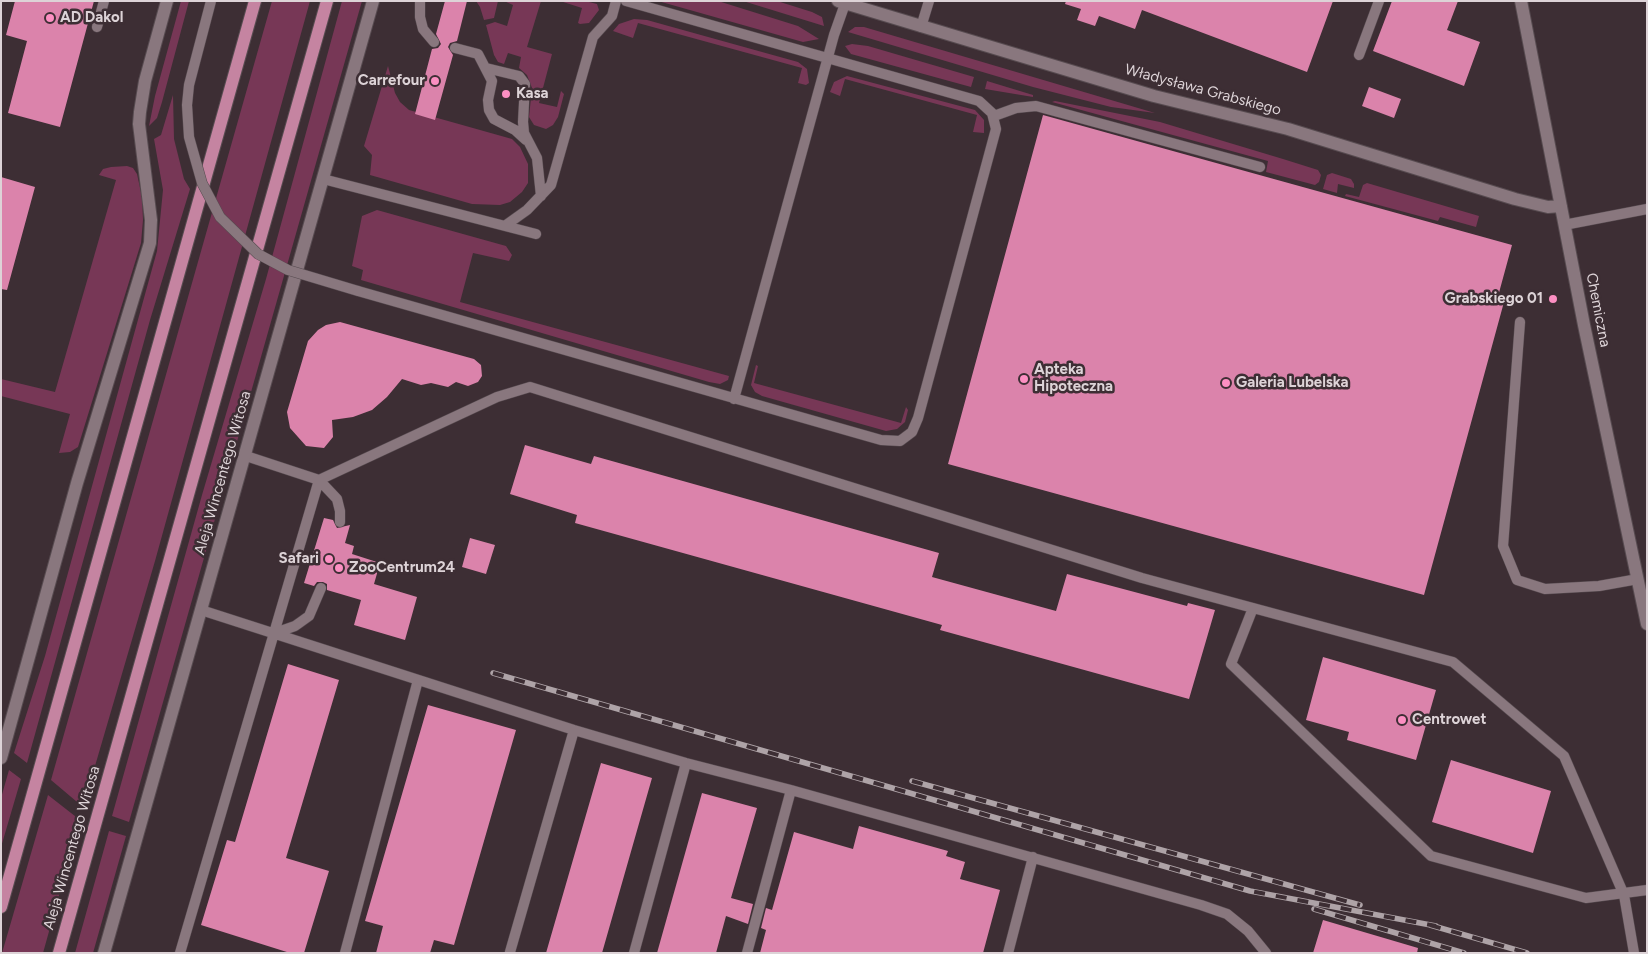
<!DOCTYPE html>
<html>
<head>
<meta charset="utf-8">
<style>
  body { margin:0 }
  #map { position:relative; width:1648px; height:954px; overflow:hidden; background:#3d2e34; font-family:Figtree,sans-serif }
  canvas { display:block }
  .frame { position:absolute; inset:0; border:2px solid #ddd3d7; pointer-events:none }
</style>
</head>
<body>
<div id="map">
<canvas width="1648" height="954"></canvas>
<div class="frame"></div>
</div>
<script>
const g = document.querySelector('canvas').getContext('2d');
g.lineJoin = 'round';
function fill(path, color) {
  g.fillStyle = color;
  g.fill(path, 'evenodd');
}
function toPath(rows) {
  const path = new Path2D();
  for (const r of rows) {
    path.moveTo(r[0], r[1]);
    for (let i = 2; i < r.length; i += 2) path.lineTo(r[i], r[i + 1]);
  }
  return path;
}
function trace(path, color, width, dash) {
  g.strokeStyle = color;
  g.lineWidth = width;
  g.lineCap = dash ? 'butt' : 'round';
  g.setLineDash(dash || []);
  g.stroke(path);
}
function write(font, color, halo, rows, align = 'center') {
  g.font = font + ' Figtree,sans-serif';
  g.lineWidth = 5;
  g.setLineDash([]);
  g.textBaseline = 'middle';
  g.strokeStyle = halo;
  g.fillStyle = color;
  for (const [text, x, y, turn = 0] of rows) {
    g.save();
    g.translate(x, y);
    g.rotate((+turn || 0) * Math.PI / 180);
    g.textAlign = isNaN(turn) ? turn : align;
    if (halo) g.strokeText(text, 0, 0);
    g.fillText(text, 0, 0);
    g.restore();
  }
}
const green = toPath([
  [181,1,189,1,162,102,157,118,149,126,155,96],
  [272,1,310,1,155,561,83,807,51,780],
  [342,1,362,1,129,822,112,816,202,495,266,279],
  [476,1,498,1,494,18,484,20,480,7],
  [504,1,541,1,527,47,552,54,539,103,557,107,561,91,564,94,558,117,553,125,546,129,534,125,529,117,532,88,527,75,519,68,521,57,508,53,504,64,498,62,494,55,486,25,495,22,507,26,513,5],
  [560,1,585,1,597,4,599,10,589,23,580,24,578,23,582,8],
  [658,1,718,1,798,26,819,39,803,42],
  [743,1,777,1,812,12,822,17,824,26],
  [634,19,647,20,798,62,807,69,809,83,806,85,798,83,802,68,638,23,633,38,613,31,619,24],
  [855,27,864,27,1155,113,1111,107,1033,87,848,32],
  [852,44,868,46,974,77,971,87,851,54,845,46],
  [388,66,395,93,400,102,409,110,512,139,520,147,528,164,528,183,522,192,510,202,500,205,472,204,370,175,372,155,364,146],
  [847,76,975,110,984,120,984,133,973,132,977,115,845,79,840,96,830,92,834,82],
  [987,81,1033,95,1033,97,985,89],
  [173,95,174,139,184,179,190,189,150,320,27,763,14,753,45,656,157,251,163,190,154,139,161,135],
  [1055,101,1160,122,1283,159,1318,170,1321,175,1319,182,1315,185,1266,172,1268,161,1052,102],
  [127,166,133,168,137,174,142,197,143,220,141,243,78,447,70,452,59,453,70,414,1,396,1,379,55,392,116,180,99,175,103,169,111,167],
  [1332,173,1351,179,1354,184,1354,188,1338,184,1337,193,1323,189,1327,175],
  [1367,183,1479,216,1476,227,1440,217,1438,221,1345,196,1346,194,1359,197,1363,185],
  [377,210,506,246,512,255,509,261,473,253,460,302,729,376,728,380,720,384,709,382,361,280,363,270,352,266,362,216],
  [756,365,758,366,754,383,901,423,906,407,908,410,905,422,897,429,886,431,762,396,755,392,751,385],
  [9,770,21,779,1,847,1,798],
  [48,795,80,820,43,953,2,953],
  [109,831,126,836,93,953,75,953]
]);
const building = toPath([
  [15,1,94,1,60,127,8,113,27,41,6,35],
  [445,1,467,1,457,41,450,43,448,47,453,55,435,120,415,114,432,49,438,48,441,44,436,34],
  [1066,1,1333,1,1307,72,1142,10,1135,29,1099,16,1095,26,1077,20,1081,9,1065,4],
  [1392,1,1458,1,1447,30,1480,42,1464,86,1373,51],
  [1369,87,1401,99,1394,118,1362,106],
  [1043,115,1512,245,1497,300,1504,302,1424,595,948,464],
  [1,177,35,187,7,290,1,289],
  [340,322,474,359,481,365,482,376,478,382,468,386,456,382,448,387,431,383,421,385,402,379,387,397,372,410,353,417,332,420,333,437,324,448,306,446,290,428,287,412,308,341,318,330,326,325],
  [525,445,591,464,594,456,939,553,932,577,1056,611,1067,574,1187,606,1188,603,1215,610,1189,699,940,630,942,625,575,523,577,515,510,494],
  [324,518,333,520,337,528,350,525,345,543,354,546,352,554,380,563,374,584,417,597,405,640,354,625,361,600,327,590,327,584,323,582,317,582,314,586,304,583],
  [470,538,495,545,486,574,462,567],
  [1323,657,1436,690,1416,760,1347,740,1349,732,1306,720],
  [288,664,339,680,286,858,329,871,304,953,290,953,201,925,227,840,235,842],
  [428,705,516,730,454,945,434,940,430,953,376,953,383,926,365,921],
  [1451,760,1551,791,1533,853,1432,822],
  [601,763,652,778,602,953,546,953],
  [702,793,757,808,731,898,753,904,748,924,726,916,716,953,657,953],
  [859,826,948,851,946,856,965,862,960,879,1000,890,983,953,760,953,766,930,761,928,766,908,772,910,794,832,853,849],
  [1323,920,1418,948,1417,953,1313,953]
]);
const lane = toPath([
  [420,1,420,17,423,29,434,42],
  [97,27,104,1],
  [921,27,929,1],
  [455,48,478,54,492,81,488,100,489,110,494,119,515,130,526,140],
  [1359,55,1379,1],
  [486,68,519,76,525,84,523,122,524,133,537,158,541,196],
  [994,116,1016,108,1036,106,1260,167],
  [323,179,536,234],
  [506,225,527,210,551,185,593,37,612,16,616,1],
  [1564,225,1647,209],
  [358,291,881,440,900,441,912,432,918,418,996,129,992,113,979,101,626,1],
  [1520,322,1503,546,1517,580,1545,589,1599,586,1638,579],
  [734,399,834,35,846,1],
  [246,456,319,480,497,397,530,387,1142,578,1453,662,1564,756,1624,895,1634,953],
  [319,480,337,499,340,511,340,522],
  [1253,608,1231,664,1431,856,1586,898,1647,890],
  [201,610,574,730,686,763,791,790,1201,905,1227,914,1248,931,1266,953],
  [275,633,295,626,309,616,321,588],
  [510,952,574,730],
  [180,953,319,480],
  [345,953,418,680],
  [634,953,686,763],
  [747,953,791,790],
  [1008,953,1033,857]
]);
const street = toPath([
  [838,1,1154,96,1288,129,1515,199,1548,207,1561,206],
  [1521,1,1584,325,1647,624],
  [1,758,77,483,150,243,151,220,139,124,140,112,145,81,167,1],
  [104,953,373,1]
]);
const primary = toPath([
  [1,907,255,1],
  [59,953,327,1]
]);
const rail = toPath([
  [493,673,1250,891,1436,926],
  [912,781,1360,905],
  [1314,909,1464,953],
  [1430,925,1527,953]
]);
const laneBridge = toPath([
  [211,1,189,85,187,105,189,137,202,183,220,217,258,254,288,270,358,291]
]);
const markers = [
  [50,18,5,"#fc8fc2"],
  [435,81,5,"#fc8fc2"],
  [506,94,5,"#fc8fc2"],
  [1553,299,5,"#fc8fc2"],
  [1024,379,5,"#fc8fc2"],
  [1226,383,5,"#fc8fc2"],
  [329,559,5,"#fc8fc2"],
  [339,568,5,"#fc8fc2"],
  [1402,720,5,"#fc8fc2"]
];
const poiNames = [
  ["AD Dakol",60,18],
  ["Carrefour",425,81,"right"],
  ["Kasa",516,94],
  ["Grabskiego 01",1543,299,"right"],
  ["Apteka",1034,370],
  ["Hipoteczna",1034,387],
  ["Galeria Lubelska",1236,383],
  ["Safari",319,559,"right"],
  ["ZooCentrum24",349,568],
  ["Centrowet",1412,720]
];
const streetNames = [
  ["Władysława Grabskiego",1203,90,15],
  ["Chemiczna",1598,310,79],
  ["Aleja Wincentego Witosa",223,473,-74],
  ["Aleja Wincentego Witosa",72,848,-74]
];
fill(green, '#773756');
fill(building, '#db83ab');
trace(lane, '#574b50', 11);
trace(street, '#574b50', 14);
trace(primary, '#574b50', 14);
trace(lane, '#89777e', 10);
trace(street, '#89777e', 12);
trace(primary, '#c584a1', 12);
trace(rail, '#aea3a7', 5.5);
trace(rail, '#3d2e34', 4, [11]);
trace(laneBridge, '#574b50', 11, []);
trace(laneBridge, '#89777e', 10);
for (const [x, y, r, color] of markers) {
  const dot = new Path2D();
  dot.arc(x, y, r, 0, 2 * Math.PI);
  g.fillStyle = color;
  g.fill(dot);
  trace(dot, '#3d2e34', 2);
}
write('bold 15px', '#ddd3d7', '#3d2e34', poiNames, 'left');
write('15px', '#ddd3d7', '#3d2e34', streetNames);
</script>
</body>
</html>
